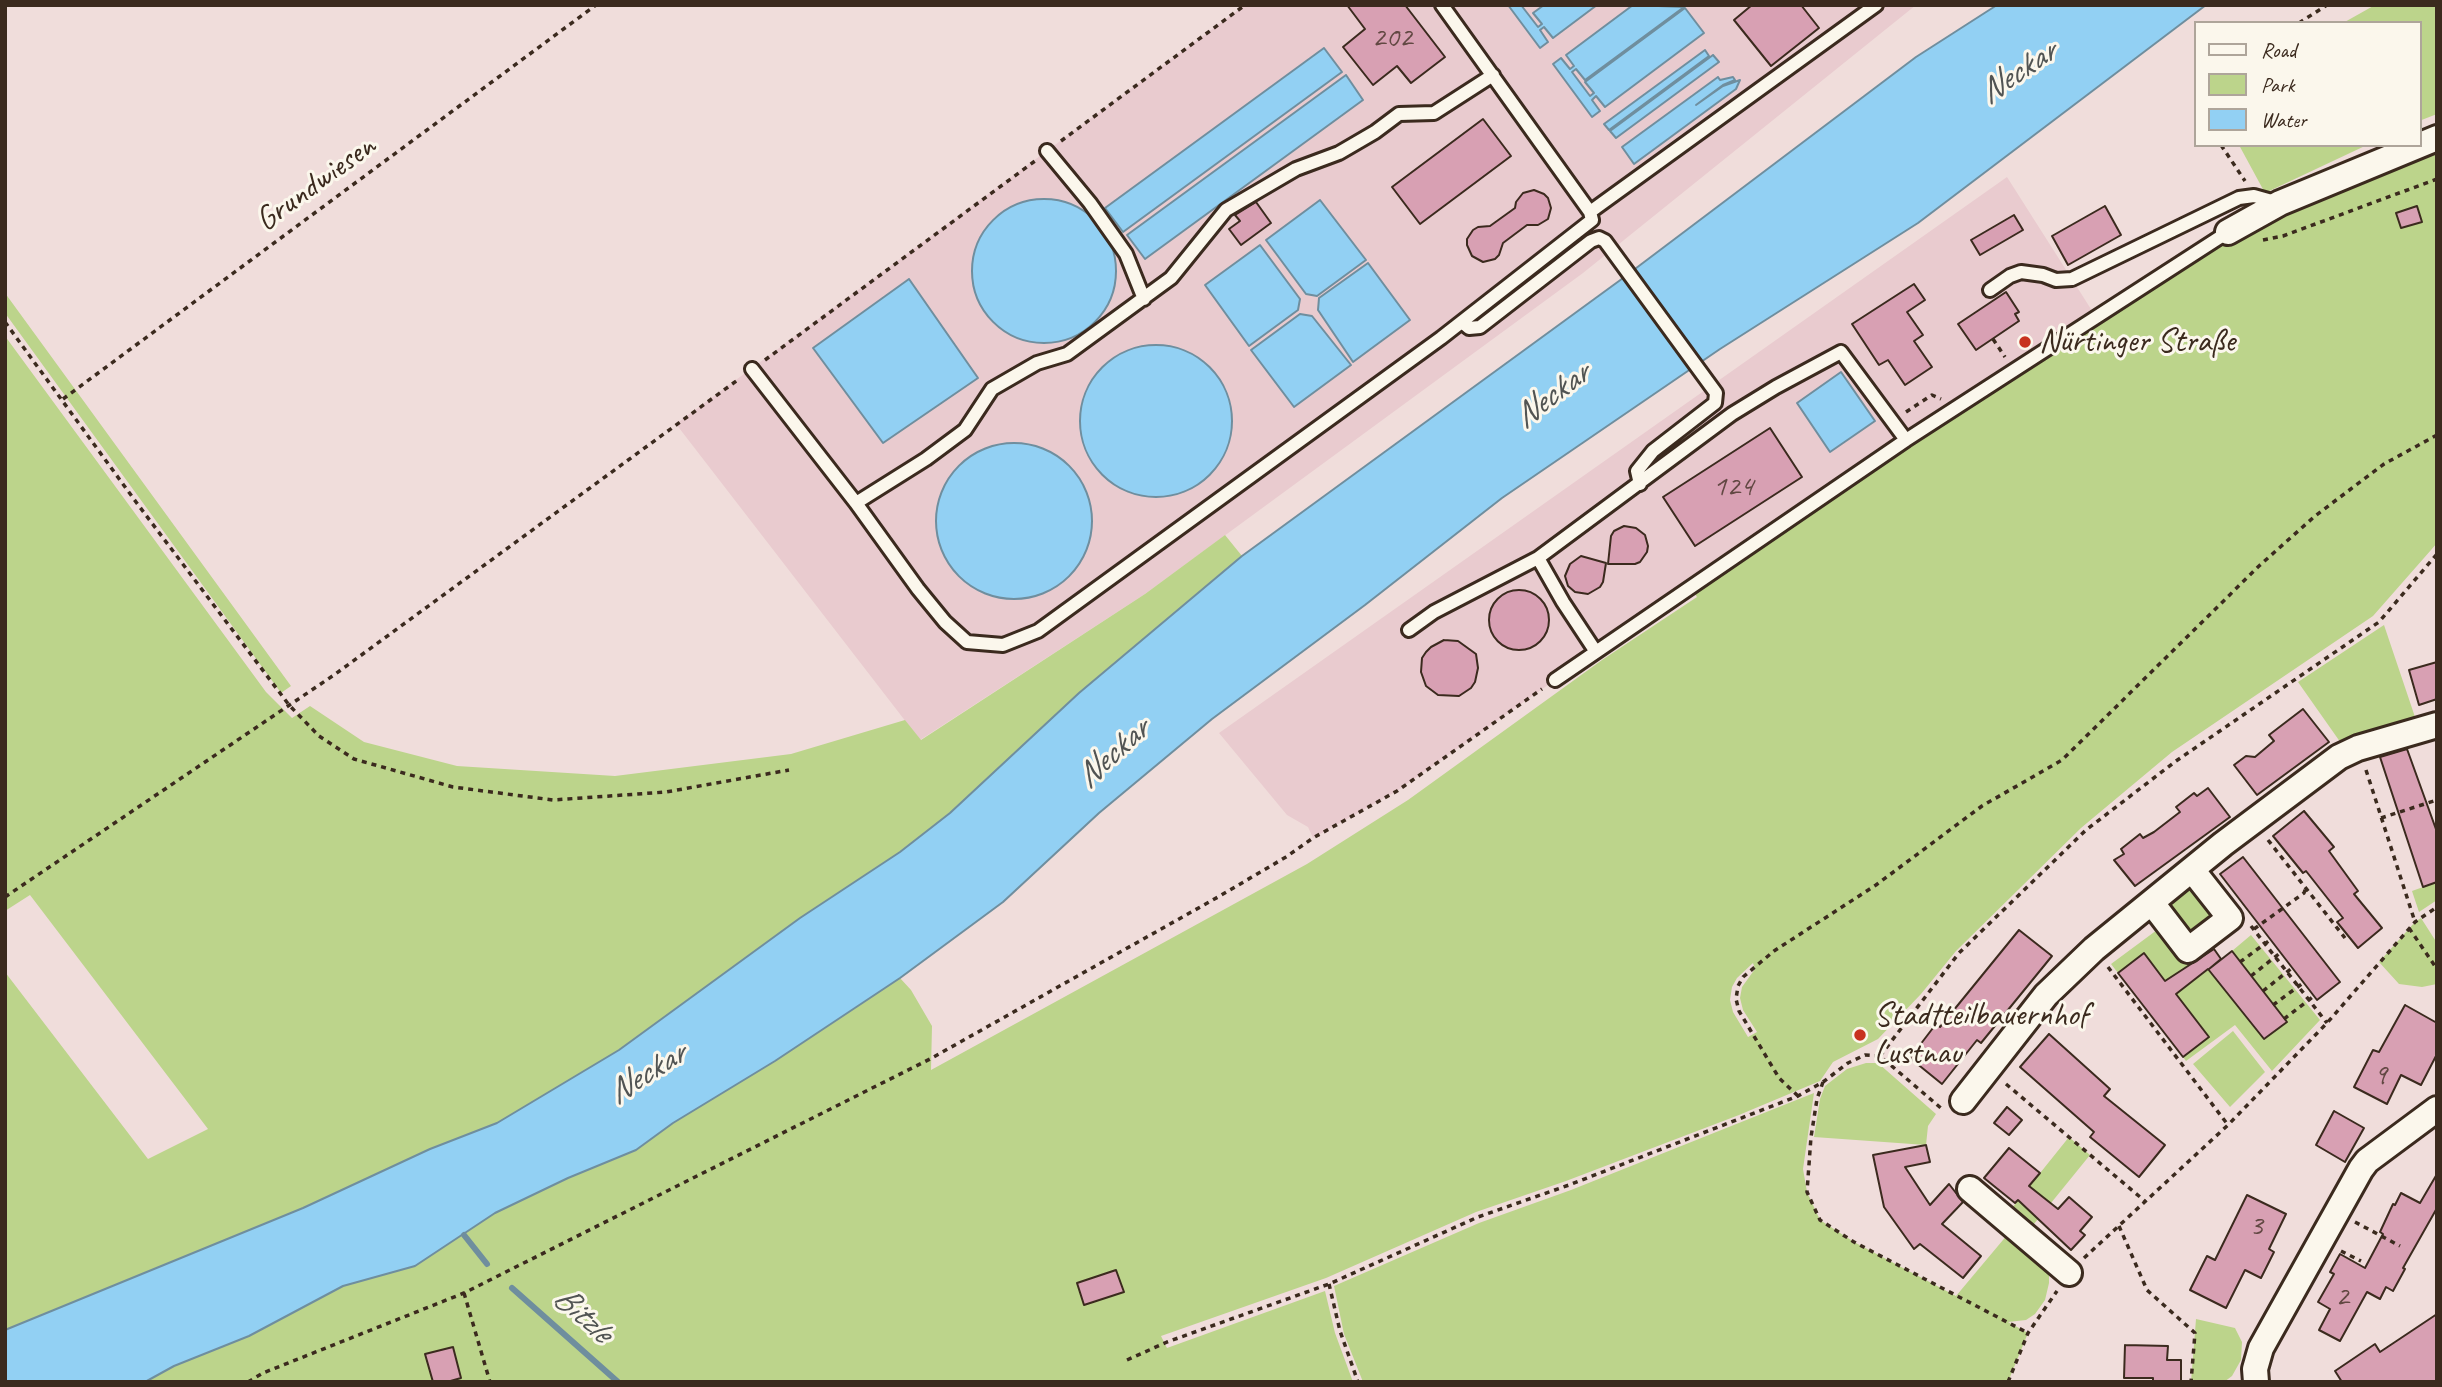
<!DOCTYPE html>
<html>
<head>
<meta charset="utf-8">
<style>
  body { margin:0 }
  #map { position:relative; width:2442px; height:1387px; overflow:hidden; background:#f0dddb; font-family:Caveat,sans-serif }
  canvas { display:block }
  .frame { position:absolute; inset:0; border:7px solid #3b2a1e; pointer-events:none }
  .legend { position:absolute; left:2194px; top:21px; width:228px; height:126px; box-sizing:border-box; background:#fbf7ec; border:2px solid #aea59a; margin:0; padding:9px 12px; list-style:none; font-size:21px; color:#3b2a1e }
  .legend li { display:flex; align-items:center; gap:14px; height:35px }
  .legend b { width:35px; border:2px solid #aea59a }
</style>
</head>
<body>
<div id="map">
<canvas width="2442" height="1387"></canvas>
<div class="frame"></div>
<ul class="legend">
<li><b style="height:9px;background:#fbf7ec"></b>Road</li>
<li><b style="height:19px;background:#bcd48b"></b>Park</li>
<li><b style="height:19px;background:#92d0f3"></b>Water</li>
</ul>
</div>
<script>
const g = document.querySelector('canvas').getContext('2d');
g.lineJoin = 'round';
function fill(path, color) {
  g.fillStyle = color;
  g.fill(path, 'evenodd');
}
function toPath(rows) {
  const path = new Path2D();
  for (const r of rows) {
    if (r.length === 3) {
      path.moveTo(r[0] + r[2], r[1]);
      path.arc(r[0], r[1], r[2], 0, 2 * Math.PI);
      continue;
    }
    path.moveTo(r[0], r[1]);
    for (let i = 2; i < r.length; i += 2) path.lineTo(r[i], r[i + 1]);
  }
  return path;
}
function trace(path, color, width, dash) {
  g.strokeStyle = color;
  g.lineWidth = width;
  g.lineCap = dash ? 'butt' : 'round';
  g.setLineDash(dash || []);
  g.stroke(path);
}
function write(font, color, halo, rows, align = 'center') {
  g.font = font + ' Caveat,sans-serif';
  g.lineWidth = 6;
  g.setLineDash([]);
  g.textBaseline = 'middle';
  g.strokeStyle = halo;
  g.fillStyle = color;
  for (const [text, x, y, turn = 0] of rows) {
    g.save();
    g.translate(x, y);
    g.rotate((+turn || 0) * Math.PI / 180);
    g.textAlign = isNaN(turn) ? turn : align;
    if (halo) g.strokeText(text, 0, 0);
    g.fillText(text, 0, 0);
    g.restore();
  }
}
const built = toPath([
  [1245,5,1916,5,1583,273,1145,594,920,740,676,424],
  [2007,177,2096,317,1555,680,1397,791,1313,838,1308,827,1287,815,1219,733]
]);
const green = toPath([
  [2375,5,2437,5,2437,114,2419,121,2419,23,2343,23],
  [2437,138,2437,543,2431,550,2373,616,2172,752,2081,828,1956,951,1921,994,1878,1039,1833,1062,1820,1081,1739,1115,1566,1181,1476,1212,1326,1278,1161,1336,1167,1348,1325,1291,1335,1333,1353,1382,145,1382,174,1366,249,1336,343,1286,415,1266,495,1213,568,1178,636,1150,673,1123,775,1061,900,978,911,990,932,1026,931,1070,1307,864,1408,800,1602,660,1697,597,1691,588,2228,232],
  [1753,963,1755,969,1742,987,1740,998,1743,1010,1757,1032,1748,1037,1733,1012,1730,1000,1732,987,1737,978],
  [2239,145,2367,145,2265,193],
  [5,293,291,686,281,693,5,313],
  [5,336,266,692,292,718,310,706,364,742,457,766,615,776,791,754,905,720,921,740,1145,594,1225,535,1242,556,1079,693,950,813,900,852,800,918,619,1051,497,1123,430,1149,303,1208,5,1330,5,972,148,1159,208,1129,30,895,5,911],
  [2384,625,2416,720,2343,746,2298,682],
  [2437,882,2437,900,2419,912,2412,891],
  [2191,884,2217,915,2190,937,2164,906],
  [2421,918,2437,943,2437,984,2422,987,2399,984,2379,962,2415,922],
  [2161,927,2198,976,2209,969,2264,1039,2286,1021,2232,951,2251,935,2320,1020,2272,1071,2235,1025,2186,1061,2183,1057,2209,1036,2144,953,2118,973,2111,964],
  [2233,1031,2265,1072,2230,1107,2193,1064],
  [1866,1063,1878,1063,1936,1114,1928,1126,1926,1145,1814,1137,1820,1099,1825,1086,1847,1069],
  [1814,1093,1803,1169,1807,1192,1820,1220,1854,1242,1956,1296,2008,1234,2049,1271,2049,1283,2045,1300,2035,1314,2026,1320,2008,1322,2028,1333,2008,1382,1363,1382,1344,1334,1334,1286,1479,1223,1571,1190],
  [2069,1137,2090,1155,2025,1235,2004,1218],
  [2196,1319,2235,1328,2242,1342,2241,1360,2232,1376,2224,1382,2191,1382]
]);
const water = toPath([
  [1508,5,1521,5,1538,27,1542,24,1533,13,1544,5,1597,5,1553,38,1544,27,1540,30,1548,42,1540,48,1508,5],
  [1633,5,1684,7,1585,80,1576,69,1572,72,1590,96,1594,93,1585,82,1685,8,1704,33,1605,107,1596,96,1592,100,1600,111,1592,117,1553,64,1561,58,1570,69,1574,66,1566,55,1633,5],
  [1997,5,2206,5,1918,223,1720,349,1502,498,1365,605,1212,719,1099,813,1003,902,900,978,775,1061,673,1123,636,1150,568,1178,495,1213,415,1266,343,1286,249,1336,174,1366,145,1382,5,1382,5,1330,303,1208,430,1149,497,1123,619,1050,800,918,900,852,950,813,1079,693,1242,556,1619,281,1916,57,1997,5],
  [1324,48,1342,72,1123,232,1105,208,1324,48],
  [1705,50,1709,56,1609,130,1604,124,1705,50],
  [1713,55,1719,62,1616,138,1610,131,1713,55],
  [1346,75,1363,100,1145,259,1127,235,1346,75],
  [1718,77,1720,80,1733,77,1735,80,1723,85,1696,105,1723,86,1740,80,1736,89,1634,164,1622,147,1718,77],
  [1044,271,72],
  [1320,200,1366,260,1317,296,1306,294,1266,240,1320,200],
  [1260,245,1300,299,1298,310,1249,346,1205,285,1260,245],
  [1368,263,1410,320,1353,362,1318,310,1319,298,1368,263],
  [909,279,978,378,883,443,813,348,909,279],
  [1300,314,1312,316,1351,365,1294,407,1251,350,1300,314],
  [1156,421,76],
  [1841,372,1875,421,1830,452,1797,403,1841,372],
  [1014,521,78]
]);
const stream = toPath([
  [464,1235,487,1264],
  [512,1288,618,1382]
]);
const building = toPath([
  [1347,5,1405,5,1445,57,1411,83,1397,66,1373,85,1343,47,1365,29,1347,5],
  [1752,5,1801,5,1819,28,1771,66,1734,20,1752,5],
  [1483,119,1511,156,1420,224,1392,187,1483,119],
  [1534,190,1544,194,1548,198,1551,208,1548,219,1538,225,1527,225,1503,243,1499,255,1495,259,1483,262,1472,256,1467,245,1467,239,1473,230,1478,227,1490,226,1515,208,1516,202,1523,193,1534,190],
  [1256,202,1271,223,1241,245,1229,229,1240,221,1235,215,1256,202],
  [2105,206,2121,235,2068,265,2052,236,2105,206],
  [2417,206,2422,222,2401,228,2396,213,2417,206],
  [2014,215,2023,230,1980,255,1971,240,2014,215],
  [1914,284,1925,300,1907,312,1923,335,1914,341,1932,367,1905,385,1888,360,1879,365,1852,324,1914,284],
  [2006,292,2019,312,2015,314,2019,321,1976,350,1958,324,2006,292],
  [1770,428,1802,477,1695,546,1663,497,1770,428],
  [1624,526,1636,528,1645,535,1648,546,1647,552,1640,562,1635,564,1608,564,1611,536,1614,531,1624,526],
  [1581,556,1606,563,1603,582,1600,587,1588,594,1575,592,1568,586,1565,576,1570,564,1581,556],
  [1519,620,30],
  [1444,640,1458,641,1476,654,1478,668,1475,682,1471,688,1459,696,1438,695,1426,686,1421,672,1422,658,1426,652,1431,647,1444,640],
  [2437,662,2437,699,2419,705,2409,670,2437,662],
  [2303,709,2329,742,2257,795,2234,765,2246,756,2255,757,2274,741,2269,735,2303,709],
  [2407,749,2437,832,2437,882,2423,887,2380,757,2407,749],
  [2208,788,2230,817,2135,886,2114,860,2124,854,2121,849,2140,834,2143,838,2154,832,2180,812,2176,807,2194,793,2197,796,2208,788],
  [2304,811,2334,847,2329,851,2358,891,2354,894,2382,928,2358,948,2337,922,2343,918,2306,871,2303,873,2273,836,2304,811],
  [2243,857,2340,982,2317,1000,2220,874,2243,857],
  [2019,930,2052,956,1981,1043,1977,1040,1942,1084,1910,1058,1936,1024,1940,1027,2019,930],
  [2214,949,2221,959,2209,969,2232,951,2287,1022,2264,1039,2208,969,2176,994,2209,1037,2183,1057,2118,973,2144,953,2165,981,2214,949],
  [2405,1005,2437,1023,2437,1054,2421,1085,2401,1075,2387,1104,2354,1087,2373,1050,2379,1052,2405,1005],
  [2049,1034,2110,1089,2104,1096,2165,1145,2139,1177,2090,1137,2094,1132,2020,1067,2049,1034],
  [2007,1107,2022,1120,2009,1135,1994,1123,2007,1107],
  [2334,1111,2364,1128,2345,1162,2316,1145,2334,1111],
  [1926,1145,1930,1162,1905,1167,1930,1205,1949,1184,1963,1202,1942,1224,1981,1256,1963,1278,1920,1244,1914,1249,1884,1207,1873,1155,1926,1145],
  [2009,1148,2040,1173,2029,1186,2058,1209,2069,1197,2092,1217,2080,1231,2085,1235,2071,1250,2018,1200,2015,1203,1984,1178,2009,1148],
  [2437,1174,2437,1208,2403,1268,2405,1269,2393,1291,2386,1287,2380,1299,2367,1292,2340,1341,2319,1330,2330,1309,2318,1302,2334,1274,2330,1272,2340,1254,2365,1268,2383,1234,2380,1232,2393,1204,2395,1205,2401,1193,2420,1203,2437,1174],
  [2247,1195,2286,1214,2269,1249,2274,1252,2261,1278,2245,1270,2226,1308,2190,1290,2207,1256,2215,1260,2247,1195],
  [1116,1270,1124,1292,1084,1305,1077,1283,1116,1270],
  [2437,1314,2437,1382,2342,1382,2335,1371,2375,1344,2380,1352,2437,1314],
  [2125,1345,2168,1346,2167,1360,2181,1360,2181,1382,2153,1382,2153,1378,2124,1378,2125,1345],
  [453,1347,461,1378,447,1382,433,1382,425,1354,453,1347]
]);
const path = toPath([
  [2299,23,2327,5],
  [1061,141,1245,5],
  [2221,145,2245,181],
  [2263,240,2283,236,2437,179],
  [5,322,136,502,289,705,319,736,354,759,453,787,553,800,666,792,789,770],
  [1993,339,2005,357],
  [765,360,1035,161],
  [63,399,596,5],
  [1906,412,1932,395,1941,399],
  [2366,770,2415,922],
  [2381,818,2437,800],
  [2268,840,2345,938],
  [5,897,334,675,739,379],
  [2251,926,2327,1023],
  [2409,928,2437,969],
  [2254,929,2304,893,2306,887],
  [2240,962,2270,940],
  [2108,967,2228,1125],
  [2251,976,2280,953],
  [2263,991,2292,968],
  [2273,1005,2303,983],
  [2284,1019,2314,996],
  [1880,1056,1959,953,2086,830,2176,761,2379,622,2437,554],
  [1823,1082,1817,1099,1811,1137,1807,1192,1820,1220,1854,1242,2028,1333],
  [2006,1084,2146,1202],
  [1798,1096,1779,1078,1739,1011,1736,999,1738,986,1743,977,1774,951,1876,885,1982,806,2062,760,2259,566,2315,516,2384,464,2437,435],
  [2355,1222,2400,1246],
  [2119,1226,2147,1290,2195,1333,2191,1382],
  [2341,1251,2361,1261],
  [2084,1258,2228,1125,2327,1023,2415,922,2437,907],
  [1329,1284,1340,1331,1358,1382],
  [464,1293,490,1382],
  [1127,1360,1167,1342,1329,1284,1478,1217,1569,1185,1798,1096,1823,1082,1848,1063,1865,1055,1880,1056,1942,1109],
  [248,1382,263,1373,464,1293,930,1059,1218,897,1286,857,1313,838,1397,791,1542,689],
  [2008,1382,2028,1333,2057,1291]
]);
const lane = toPath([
  [1442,5,1590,212,1876,5],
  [1047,151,1090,203,1126,254,1144,299],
  [1990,290,2010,276,2021,272,2043,275,2056,280,2072,279,2239,198,2254,196,2279,203],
  [1462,322,1469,328,1480,327,1591,241,1599,238,1605,241,1716,393,1715,403,1653,451,1637,471,1640,484],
  [752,369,856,503,918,589,945,622,967,642,1003,645,1038,631,1441,338,1592,220,1590,212],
  [856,503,926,459,965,430,992,389,1037,363,1067,354,1171,278,1226,210,1296,169,1339,153,1375,132,1399,114,1434,113,1493,75],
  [1409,630,1434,612,1538,558],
  [1596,652,1563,602,1538,558,1732,414,1776,387,1841,352,1906,440],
  [1555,680,1906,440,2228,232]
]);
const street = toPath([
  [2228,232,2280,203,2437,138],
  [2152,903,2188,950,2230,918,2193,871],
  [1963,1101,2046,995,2094,949,2223,844,2339,757,2358,748,2437,725],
  [1970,1189,2069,1273],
  [2256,1382,2255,1369,2261,1348,2361,1169,2367,1161,2437,1109]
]);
const markers = [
  [2025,342,7,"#c8321e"],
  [1860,1035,7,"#c8321e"]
];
const numberNames = [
  ["202",1392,38],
  ["124",1733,487],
  ["9",2380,1076],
  ["3",2256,1226],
  ["2",2342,1297]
];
const streetNames = [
  ["Grundwiesen",316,184,-36]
];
const poiNames = [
  ["Nürtinger Straße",2039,342],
  ["Stadtteilbauernhof",1874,1016],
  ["Lustnau",1874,1054]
];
const waterNames = [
  ["Neckar",2018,73,-34],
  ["Neckar",1552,396,-37],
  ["Neckar",1113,754,-42],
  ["Neckar",647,1074,-32],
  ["Bitzle",582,1315,42]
];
fill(built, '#e9cbcf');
fill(green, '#bcd48b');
fill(water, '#92d0f3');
trace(water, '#6f8e9e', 2);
trace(stream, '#6f8e9e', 6);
fill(building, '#d8a0b3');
trace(building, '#3b2a1e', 2);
trace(lane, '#3b2a1e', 18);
trace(street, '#3b2a1e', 30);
trace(path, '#3b2a1e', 3.5, [5, 5]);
trace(lane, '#fbf7ec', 12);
trace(street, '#fbf7ec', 24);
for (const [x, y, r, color] of markers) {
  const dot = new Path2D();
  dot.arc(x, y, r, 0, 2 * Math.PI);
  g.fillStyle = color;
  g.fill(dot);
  trace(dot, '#fbf7ec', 2.5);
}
write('30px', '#624843', null, numberNames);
write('33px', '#3b2a1e', '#fbf7ec', streetNames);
write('33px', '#3b2a1e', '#fbf7ec', poiNames, 'left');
write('italic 35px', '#515453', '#fbf7ec', waterNames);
</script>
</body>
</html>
